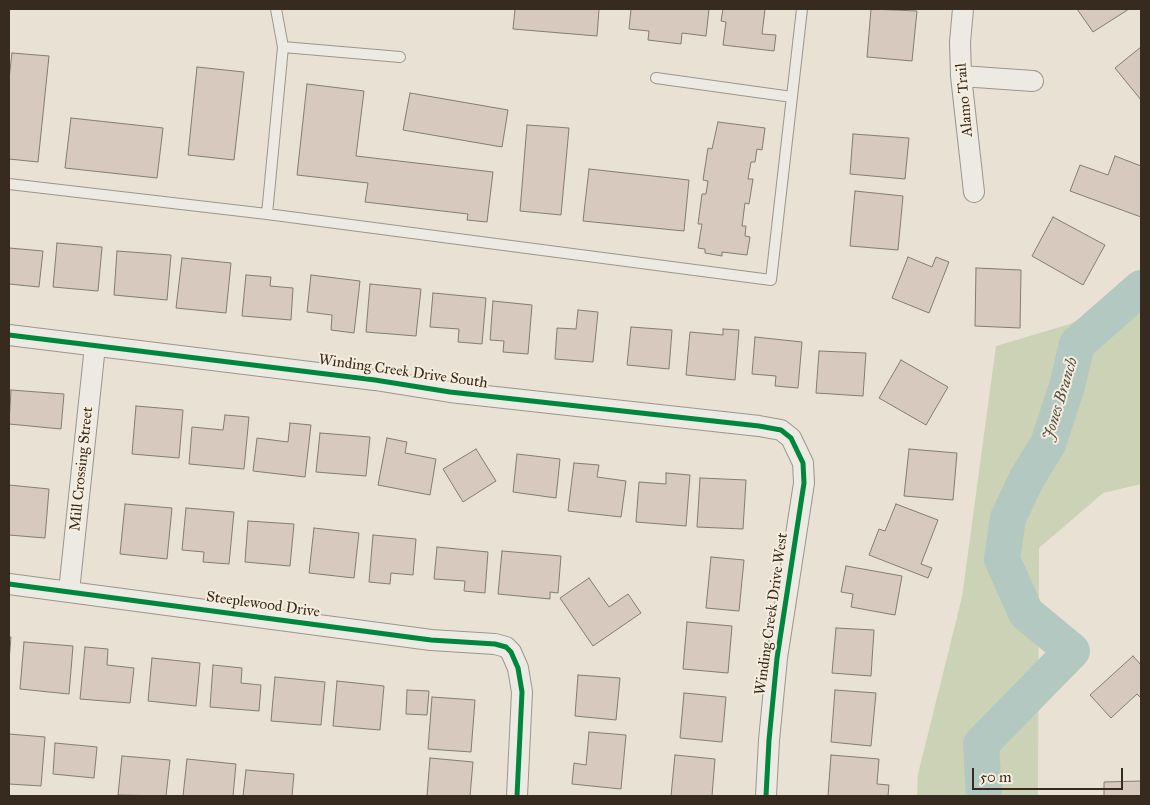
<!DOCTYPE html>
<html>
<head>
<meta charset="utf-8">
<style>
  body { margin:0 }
  #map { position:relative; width:1150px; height:805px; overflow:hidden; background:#e9e1d4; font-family:"IM FELL Great Primer",serif }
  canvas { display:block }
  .frame { position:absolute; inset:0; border:10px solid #362b1e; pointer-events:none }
  .scale { position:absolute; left:972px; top:768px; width:151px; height:22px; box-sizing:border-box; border:2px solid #362b1e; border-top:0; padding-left:6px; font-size:15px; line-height:18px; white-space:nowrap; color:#362b1e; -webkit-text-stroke:4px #f6edde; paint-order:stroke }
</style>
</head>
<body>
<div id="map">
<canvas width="1150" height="805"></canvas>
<div class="frame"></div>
<div class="scale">50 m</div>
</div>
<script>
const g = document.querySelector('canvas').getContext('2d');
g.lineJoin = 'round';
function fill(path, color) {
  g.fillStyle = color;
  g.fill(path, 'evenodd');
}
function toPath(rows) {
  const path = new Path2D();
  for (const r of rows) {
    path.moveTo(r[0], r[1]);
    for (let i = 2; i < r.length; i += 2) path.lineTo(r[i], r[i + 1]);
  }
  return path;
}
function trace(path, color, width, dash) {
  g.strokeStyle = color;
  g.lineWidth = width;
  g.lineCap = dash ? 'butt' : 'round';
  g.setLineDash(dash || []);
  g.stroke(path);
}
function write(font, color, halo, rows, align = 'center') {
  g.font = font + ' "IM FELL Great Primer",serif';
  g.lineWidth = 4;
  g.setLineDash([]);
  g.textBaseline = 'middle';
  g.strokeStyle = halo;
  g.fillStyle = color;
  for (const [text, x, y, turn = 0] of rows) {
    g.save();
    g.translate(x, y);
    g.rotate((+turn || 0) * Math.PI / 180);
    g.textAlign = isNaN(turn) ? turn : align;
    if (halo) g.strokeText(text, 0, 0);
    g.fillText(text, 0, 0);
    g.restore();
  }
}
const green = toPath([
  [1141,286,1141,484,1103,493,1039,548,1038,796,917,796,918,774,962,597,996,346,1070,324]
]);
const river = toPath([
  [984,796,981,744,1072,651,1026,613,1002,559,1008,518,1027,478,1048,444,1067,386,1077,344,1141,288]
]);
const building = toPath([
  [515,9,599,9,597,36,513,29,515,9],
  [631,9,709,9,706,36,682,33,681,44,648,40,649,31,629,29,631,9],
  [723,9,765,9,762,34,776,35,774,51,723,45,726,22,721,21,723,9],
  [871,9,917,11,912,61,867,57,871,9],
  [1077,9,1129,9,1093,32,1077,9],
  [1141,47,1141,100,1115,68,1141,47],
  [12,53,49,56,38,162,9,159,9,79,12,53],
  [197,67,244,72,234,160,188,155,197,67],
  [307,84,364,91,356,156,493,172,487,222,467,220,468,214,365,202,368,183,297,175,307,84],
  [410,93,508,110,502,147,403,130,410,93],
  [71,118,163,128,157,178,65,168,71,118],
  [718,122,765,128,762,150,757,149,755,162,751,162,748,179,753,179,749,204,745,203,742,226,746,226,745,236,750,237,747,255,722,252,722,256,705,253,705,249,698,248,702,224,698,224,702,194,706,194,708,181,703,180,708,148,712,149,718,122],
  [527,125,569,128,561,215,520,211,527,125],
  [853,134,909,138,905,179,850,174,853,134],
  [1115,156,1141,166,1141,217,1070,191,1080,165,1108,175,1115,156],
  [589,169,689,180,684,231,583,221,589,169],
  [855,191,903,196,898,250,850,246,855,191],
  [1053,217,1105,245,1083,285,1032,256,1053,217],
  [57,243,102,247,98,291,53,287,57,243],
  [9,248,43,251,39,287,9,284,9,248],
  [117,251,171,255,167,300,114,295,117,251],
  [908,257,932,267,936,257,949,262,929,313,892,298,908,257],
  [182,258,231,263,226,313,176,308,182,258],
  [976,268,1021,270,1020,328,975,326,976,268],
  [246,275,271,277,270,286,293,288,291,320,242,316,246,275],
  [311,275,360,281,354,333,331,330,332,315,307,312,311,275],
  [370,284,421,289,416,336,366,332,370,284],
  [433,293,486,298,482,344,458,342,459,329,430,327,433,293],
  [493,301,532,305,528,354,503,352,504,341,490,340,493,301],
  [578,310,598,312,593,362,555,359,557,328,576,329,578,310],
  [631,327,672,330,669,369,627,365,631,327],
  [723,329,739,330,735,380,686,375,690,332,723,335,723,329],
  [755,337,802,342,798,388,775,386,776,376,752,374,755,337],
  [819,351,866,353,863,396,816,393,819,351],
  [901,360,948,387,926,425,879,398,901,360],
  [11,390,64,394,61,429,9,424,11,390],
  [136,406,183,410,179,458,132,454,136,406],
  [225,415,249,417,244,469,189,464,192,427,223,430,225,415],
  [290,423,311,425,305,477,253,471,257,438,288,442,290,423],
  [320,433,370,437,366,476,316,472,320,433],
  [387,438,407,442,405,453,436,459,430,495,378,485,387,438],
  [476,449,496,481,463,502,443,469,476,449],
  [909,449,957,453,953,500,904,496,909,449],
  [517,454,560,459,556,498,513,492,517,454],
  [574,463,599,465,597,477,626,481,621,517,568,511,574,463],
  [666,473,690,475,686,526,636,522,639,482,666,484,666,473],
  [700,478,746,480,743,529,697,527,700,478],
  [9,485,49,489,45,538,9,535,9,485],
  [125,504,172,508,167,559,120,554,125,504],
  [896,504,938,520,921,564,932,568,928,578,869,555,879,529,885,531,896,504],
  [186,508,234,512,229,564,203,562,204,552,182,550,186,508],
  [248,521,294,524,290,566,245,562,248,521],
  [314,528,359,533,354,578,309,573,314,528],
  [373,535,416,539,413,575,391,573,390,584,369,582,373,535],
  [437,547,488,552,485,593,464,591,465,581,434,579,437,547],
  [502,551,561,556,558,593,550,592,550,599,498,594,502,551],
  [711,557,744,560,739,611,706,608,711,557],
  [846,566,902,576,895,615,851,607,853,594,841,592,846,566],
  [589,578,609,607,628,594,641,613,593,646,560,598,589,578],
  [687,622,732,626,728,673,683,669,687,622],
  [836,628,874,630,871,676,832,673,836,628],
  [9,637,11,637,9,661,9,637],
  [24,642,73,646,69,694,20,689,24,642],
  [85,647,108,649,107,665,134,668,130,703,80,699,85,647],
  [1133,656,1141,665,1141,698,1137,694,1111,718,1090,695,1133,656],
  [152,658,200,663,196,706,148,701,152,658],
  [213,665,242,668,241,683,261,685,259,711,210,707,213,665],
  [578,675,620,678,616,720,575,716,578,675],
  [275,677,325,682,321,725,271,721,275,677],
  [337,681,384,686,380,730,333,726,337,681],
  [407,690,429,691,427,715,406,714,407,690],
  [835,690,876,693,871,746,831,742,835,690],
  [684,693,726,697,722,742,680,738,684,693],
  [432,697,475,700,471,752,428,749,432,697],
  [589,732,626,735,621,789,572,784,574,763,586,765,589,732],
  [9,734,45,737,41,786,9,784,9,734],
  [55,743,97,747,94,778,53,774,55,743],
  [675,755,715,759,712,796,671,796,675,755],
  [831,755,879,759,877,784,889,785,888,796,828,796,831,755],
  [122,756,170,760,166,796,118,795,122,756],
  [430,758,473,762,470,796,427,796,430,758],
  [187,759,236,764,233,796,183,796,187,759],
  [246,770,294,774,292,796,243,796,246,770],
  [1141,781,1141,796,1104,796,1104,782,1141,781]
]);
const lane = toPath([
  [283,47,400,57],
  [656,78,792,97],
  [9,184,267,214,771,280,802,9],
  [267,214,283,47,276,9]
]);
const street = toPath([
  [963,9,960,42,961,76,974,192],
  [961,76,1033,81],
  [9,335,375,380,450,392,759,426,781,430,791,438,803,463,804,483,777,658,769,740,766,796],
  [9,584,431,640,495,644,506,647,511,652,518,668,522,692,517,796],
  [69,591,95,346]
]);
const cycleway = toPath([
  [9,335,375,380,450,392,759,426,781,430,791,438,803,463,804,483,777,658,769,740,766,796],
  [9,584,431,640,495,644,506,647,511,652,518,668,522,692,517,796]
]);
const streetNames = [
  ["Alamo Trail",965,100,-95],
  ["Winding Creek Drive South",403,372,8],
  ["Mill Crossing Street",82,469,-84],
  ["Steeplewood Drive",263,605,8],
  ["Winding Creek Drive West",772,614,-82]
];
const waterNames = [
  ["Jones Branch",1061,399,-73]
];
fill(green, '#ccd2b5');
trace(river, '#b2c8c1', 36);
fill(building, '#d7c9be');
trace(building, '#827c74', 1);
trace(lane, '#9b968d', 12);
trace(street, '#9b968d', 22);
trace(lane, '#edeae3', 10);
trace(street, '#edeae3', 20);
trace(cycleway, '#00873e', 5);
write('15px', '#362b1e', '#f6edde', streetNames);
write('italic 16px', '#4f5045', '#f6edde', waterNames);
</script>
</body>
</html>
